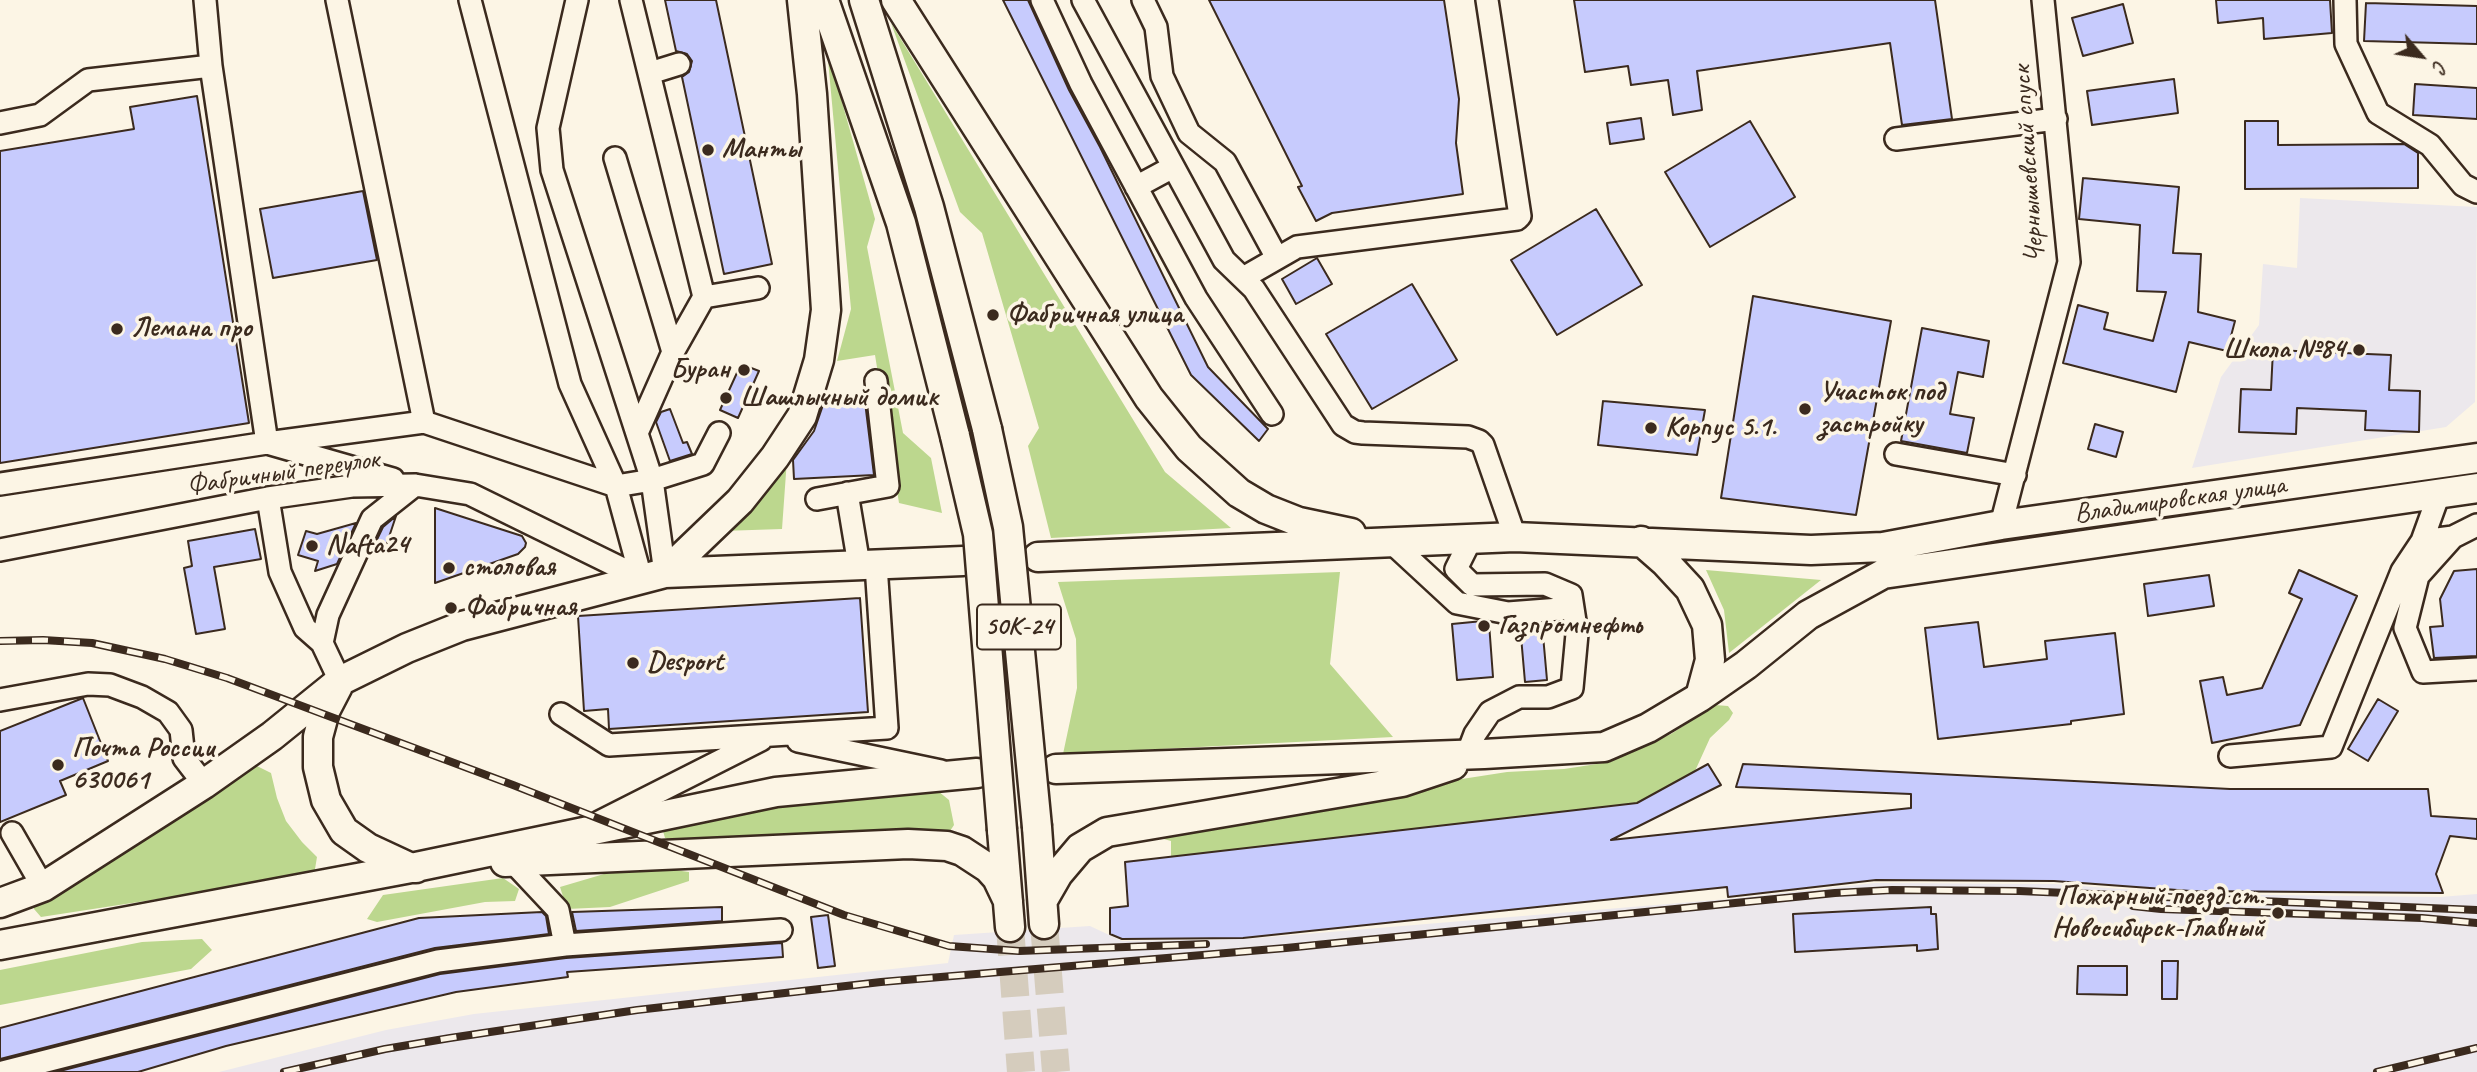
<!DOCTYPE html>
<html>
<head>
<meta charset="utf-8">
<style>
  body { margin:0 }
  #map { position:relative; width:2477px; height:1072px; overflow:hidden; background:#fcf5e5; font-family:Caveat,sans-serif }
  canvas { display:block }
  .north { position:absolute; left:2386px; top:21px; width:70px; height:70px; -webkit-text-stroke:5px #fcf5e5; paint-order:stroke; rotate:119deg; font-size:19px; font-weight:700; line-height:28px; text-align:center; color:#3b2a1e }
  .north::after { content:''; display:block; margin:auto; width:24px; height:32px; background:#3b2a1e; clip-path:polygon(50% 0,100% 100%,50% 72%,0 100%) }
</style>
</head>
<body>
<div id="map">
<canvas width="2477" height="1072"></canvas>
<div class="north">С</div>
</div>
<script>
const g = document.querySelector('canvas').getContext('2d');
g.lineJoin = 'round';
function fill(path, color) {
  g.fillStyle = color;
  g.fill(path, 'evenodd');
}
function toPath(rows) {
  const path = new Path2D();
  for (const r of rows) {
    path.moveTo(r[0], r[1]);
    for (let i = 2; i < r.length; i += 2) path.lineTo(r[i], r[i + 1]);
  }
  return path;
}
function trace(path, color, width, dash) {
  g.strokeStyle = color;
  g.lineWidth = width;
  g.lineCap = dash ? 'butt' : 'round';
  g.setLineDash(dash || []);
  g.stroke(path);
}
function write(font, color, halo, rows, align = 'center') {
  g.font = font + ' Caveat,sans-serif';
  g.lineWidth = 7;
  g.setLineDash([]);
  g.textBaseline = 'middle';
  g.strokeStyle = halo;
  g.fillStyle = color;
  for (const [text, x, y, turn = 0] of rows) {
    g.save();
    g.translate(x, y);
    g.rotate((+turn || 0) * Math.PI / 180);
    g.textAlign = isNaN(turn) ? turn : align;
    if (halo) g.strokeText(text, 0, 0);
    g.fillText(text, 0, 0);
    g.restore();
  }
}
const built = toPath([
  [2300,198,2477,207,2475,402,2446,427,2192,468,2221,377,2259,325,2263,264,2297,268],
  [1875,883,2054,884,2191,894,2440,897,2477,894,2477,1072,219,1072,386,1030,474,1014,948,963,954,935,1090,926,1122,941,1245,939,1728,899]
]);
const green = toPath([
  [891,23,1165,472,1231,528,1051,538,1028,446,1039,428,982,233,960,212],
  [827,49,875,219,867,247,903,433,931,458,942,513,899,503,875,355,837,361,851,309],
  [787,459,782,529,722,531],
  [1706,570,1821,580,1729,653,1724,610],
  [1340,572,1330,664,1393,737,1063,754,1077,688,1076,639,1058,582],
  [1715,705,1728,706,1733,713,1729,720,1710,738,1695,771,1637,803,1171,857,1171,841,1160,838,1163,830,1449,781,1507,772,1564,769,1610,762,1671,734],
  [257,766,271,773,277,798,286,821,302,842,317,857,314,875,41,917,34,909,34,902],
  [938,791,949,800,954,825,950,831,944,834,758,836,670,840,665,838,663,831,695,822,774,807],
  [660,868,689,872,689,881,610,907,567,909,560,887,604,874],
  [503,878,519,889,515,901,485,902,377,922,367,919,383,895],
  [202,939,212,950,191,969,0,1005,0,970,142,942]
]);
const building = toPath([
  [665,0,716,0,772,264,724,274,682,77,689,72,692,61,687,54,676,51,665,0],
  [1003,0,1028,0,1069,90,1100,147,1208,367,1268,429,1259,441,1191,375,1003,0],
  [1209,0,1444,0,1459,99,1456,143,1463,194,1332,213,1316,221,1298,187,1302,186,1209,0],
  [1574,0,1935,0,1952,119,1902,125,1890,43,1697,71,1702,110,1673,115,1668,80,1631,85,1628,66,1585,72,1574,0],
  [2216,0,2330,0,2332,33,2264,39,2263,18,2218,23,2216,0],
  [2366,3,2477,6,2477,44,2364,41,2366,3],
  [2123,4,2133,43,2083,56,2072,18,2123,4],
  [2174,79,2178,113,2092,125,2087,91,2174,79],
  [2415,84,2477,88,2477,119,2413,115,2415,84],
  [197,96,249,423,0,463,0,151,134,129,130,107,197,96],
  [1641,118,1644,139,1610,144,1607,123,1641,118],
  [1750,121,1795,197,1710,247,1665,172,1750,121],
  [2245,121,2278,121,2278,145,2404,144,2418,153,2418,188,2245,189,2245,121],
  [2083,178,2179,187,2173,253,2201,254,2198,312,2235,321,2227,351,2189,342,2176,392,2063,363,2078,305,2108,313,2104,329,2153,341,2166,292,2137,291,2140,225,2079,219,2083,178],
  [363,191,377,260,273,278,260,209,363,191],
  [1596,209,1642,285,1557,335,1511,260,1596,209],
  [1317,258,1332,284,1296,304,1282,279,1317,258],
  [1412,284,1457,360,1372,409,1326,334,1412,284],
  [1753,296,1891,321,1856,515,1721,498,1753,296],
  [1922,328,1989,341,1983,377,1958,372,1950,414,1974,418,1967,453,1901,441,1922,328],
  [2273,350,2391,355,2389,390,2420,391,2419,432,2365,430,2366,411,2297,408,2296,434,2239,432,2241,389,2271,390,2273,350],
  [741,364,759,371,738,418,720,410,741,364],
  [1603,401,1705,410,1697,455,1598,445,1603,401],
  [865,402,874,475,794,479,793,460,814,431,823,405,865,402],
  [670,409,683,443,687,442,692,454,670,461,656,422,661,412,670,409],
  [2095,424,2123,432,2116,457,2088,449,2095,424],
  [435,508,522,536,526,543,525,547,518,554,435,583,435,508],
  [396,516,385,549,370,554,383,527,396,516],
  [356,523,337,564,315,571,318,561,298,555,306,531,317,534,356,523],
  [255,529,261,559,214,567,225,629,196,634,184,568,192,566,188,541,255,529],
  [2477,569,2477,656,2434,658,2430,627,2443,626,2440,599,2454,571,2477,569],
  [2299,570,2357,596,2300,725,2212,743,2200,681,2223,677,2227,695,2262,688,2302,599,2289,593,2299,570],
  [2209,575,2214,606,2148,616,2144,584,2209,575],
  [860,598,868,712,609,729,608,709,584,711,578,616,860,598],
  [1483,621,1489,623,1493,677,1457,680,1452,624,1483,621],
  [1978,622,1984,667,2047,659,2045,641,2115,633,2124,714,2071,721,2071,724,1938,739,1925,628,1978,622],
  [1542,624,1547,680,1525,682,1520,625,1542,624],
  [83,698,108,761,60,781,66,795,0,822,0,731,83,698],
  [2378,699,2398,711,2368,761,2348,749,2378,699],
  [1708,764,1721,785,1611,840,1911,808,1911,794,1736,787,1743,764,2230,789,2428,789,2431,816,2477,819,2477,839,2450,836,2436,874,2443,893,2191,891,2054,881,1876,880,1728,897,1727,887,1243,938,1122,939,1110,934,1110,908,1128,906,1125,862,1637,803,1708,764],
  [722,907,722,921,576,931,572,912,722,907],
  [1931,907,1931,914,1936,914,1938,949,1917,951,1917,945,1795,952,1793,914,1931,907],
  [542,912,546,916,549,934,435,948,0,1059,0,1028,419,918,542,912],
  [828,915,835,966,818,968,811,917,828,915],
  [782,943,783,957,567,972,568,977,456,992,226,1046,138,1072,56,1072,440,974,566,958,782,943],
  [2162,961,2178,961,2177,999,2162,999,2162,961],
  [2078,966,2127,966,2127,995,2077,994,2078,966]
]);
const majorTunnel = toPath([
  [1044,924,1056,1072],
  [1010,927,1021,1072]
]);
const minor = toPath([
  [205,0,211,66],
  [337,0,424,422,616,486,570,384,470,0],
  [577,0,548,128,552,170,652,480,665,573],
  [631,0,704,297,758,288],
  [1042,0,1081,84,1196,298,1272,414],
  [1083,0,1224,260,1254,289,1343,425,1355,432,1363,433,1468,437,1479,441,1483,445,1515,537],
  [1143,0,1156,27,1162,76,1189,133,1225,162,1277,258],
  [2345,0,2346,44,2378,113,2430,145,2463,185,2477,192],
  [650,73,679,64],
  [0,123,40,115,88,80,211,66,267,443,424,422],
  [1896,139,2056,119],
  [615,158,673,352],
  [1136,187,1173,167],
  [1243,278,1297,247,1517,219,1520,216,1487,0],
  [637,433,673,352,704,297],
  [1896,454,2015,475],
  [0,484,267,443,393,479],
  [847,493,859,565],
  [268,498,280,572,305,628,322,643,340,681],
  [817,499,888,486,876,381],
  [2001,525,2069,262,2043,0],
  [2477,525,2453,537,2418,576,2405,628,2423,672,2477,669],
  [2422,541,2439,494],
  [1391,542,1457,603,1508,613,1573,608],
  [0,550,268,498,352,486,415,485,470,494,641,578],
  [641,578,616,486,652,480,703,464,719,433],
  [322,643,328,615,372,519,415,485],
  [0,700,88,684,110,685,142,697,168,712,181,730,184,758,204,784],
  [561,714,609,745,887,728,876,565],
  [798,741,941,771],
  [1467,755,1475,734,1490,712,1519,697,1548,697,1572,688,1577,634,1571,595,1545,584,1472,585,1456,569,1471,539],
  [2230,756,2331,747,2402,571,2422,541,2453,537],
  [599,822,761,740],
  [12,833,43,887],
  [513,862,558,910,565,945],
  [3,1072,438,961,565,945,781,930]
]);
const major = toPath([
  [824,0,901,223,955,436],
  [864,0,929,207,987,429],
  [896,0,1149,398,1189,448,1239,493,1266,509,1299,522,1351,533],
  [1641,541,1665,562,1690,589,1707,625,1710,660,1700,697],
  [1038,557,1515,537,1811,550,1883,547,2001,525,2477,458],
  [665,573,740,501,775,457,802,416,819,360,826,310,812,94,802,0],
  [338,686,325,711,318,737,318,767,326,800,344,831,368,848,411,868,416,868],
  [1056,769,1484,754,1604,747,1648,728,1700,697,1746,665,1808,615,1883,574,2477,488],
  [1037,827,1044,924],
  [1002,830,1010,927],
  [505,862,908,844,947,846,962,851,988,868,997,878,1008,901],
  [1043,900,1058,874,1080,848,1107,832,1402,782,1453,765],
  [0,903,43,887,204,784,272,736,340,681,407,648,462,626,665,573,963,561],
  [0,945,411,868,776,792,977,773]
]);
const rail = toPath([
  [0,641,43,640,92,643,165,659,227,678,513,785,844,915,949,946,1019,951,1206,944],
  [2133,906,2161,909,2422,918,2477,923],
  [284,1072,385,1049,450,1038,637,1010,750,997,881,982,1286,948,1835,893,1892,890,2019,891,2477,910],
  [2377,1072,2477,1048]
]);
const majorBridge = toPath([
  [987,429,1008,527,1037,827],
  [955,436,978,534,1002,830]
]);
const markers = [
  [708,150,7,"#3b2a1e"],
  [993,315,7,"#3b2a1e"],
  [117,329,7,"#3b2a1e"],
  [2359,350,7,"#3b2a1e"],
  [744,370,7,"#3b2a1e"],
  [726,398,7,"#3b2a1e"],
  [1805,409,7,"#3b2a1e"],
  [1651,428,7,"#3b2a1e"],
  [312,546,7,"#3b2a1e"],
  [449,568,7,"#3b2a1e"],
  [451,608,7,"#3b2a1e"],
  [1484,626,7,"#3b2a1e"],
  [633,663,7,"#3b2a1e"],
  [58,765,7,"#3b2a1e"],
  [2278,913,7,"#3b2a1e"]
];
const shields = [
  [1019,627,84]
];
const shieldNames = [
  ["50К-24",1019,627]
];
const poiNames = [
  ["Манты",722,150],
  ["Фабричная улица",1007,315],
  ["Лемана про",131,329],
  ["Школа №84",2345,350,"right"],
  ["Буран",730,370,"right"],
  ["Участок под",1819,393],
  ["застройку",1819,425],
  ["Шашлычный домик",740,398],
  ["Корпус 5.1.",1665,428],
  ["Nafta24",326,546],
  ["столовая",463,568],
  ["Фабричная",465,608],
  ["Газпромнефть",1498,626],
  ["Desport",647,663],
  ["Почта России",72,749],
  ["630061",72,781],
  ["Пожарный поезд ст.",2264,897,"right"],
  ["Новосибирск-Главный",2264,929,"right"]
];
const streetNames = [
  ["Чернышевский спуск",2029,164,-94],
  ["Фабричный переулок",283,473,-8],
  ["Владимировская улица",2180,500,-8]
];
fill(built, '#ece8ec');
fill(green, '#bcd78e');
fill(building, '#c7cbfd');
trace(building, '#3b2a1e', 2);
trace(majorTunnel, '#d5ccbd', 28, [28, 14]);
trace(minor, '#3b2a1e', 26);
trace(major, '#3b2a1e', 33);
trace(minor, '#fcf5e5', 21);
trace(major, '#fcf5e5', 28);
trace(rail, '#3b2a1e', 8);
trace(rail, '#fcf5e5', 5, [16]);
trace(majorBridge, '#3b2a1e', 33, []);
trace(majorBridge, '#fcf5e5', 28);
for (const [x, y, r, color] of markers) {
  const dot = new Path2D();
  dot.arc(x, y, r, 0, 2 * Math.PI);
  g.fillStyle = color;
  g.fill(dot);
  trace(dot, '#fcf5e5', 2.5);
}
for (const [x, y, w] of shields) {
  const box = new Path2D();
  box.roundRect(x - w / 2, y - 22.5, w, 45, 5);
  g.fillStyle = '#fcf5e5';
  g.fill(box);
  trace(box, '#3b2a1e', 2);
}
write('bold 26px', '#3b2a1e', null, shieldNames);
write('bold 28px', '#3b2a1e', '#fcf5e5', poiNames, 'left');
write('28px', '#3b2a1e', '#fcf5e5', streetNames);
</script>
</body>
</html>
